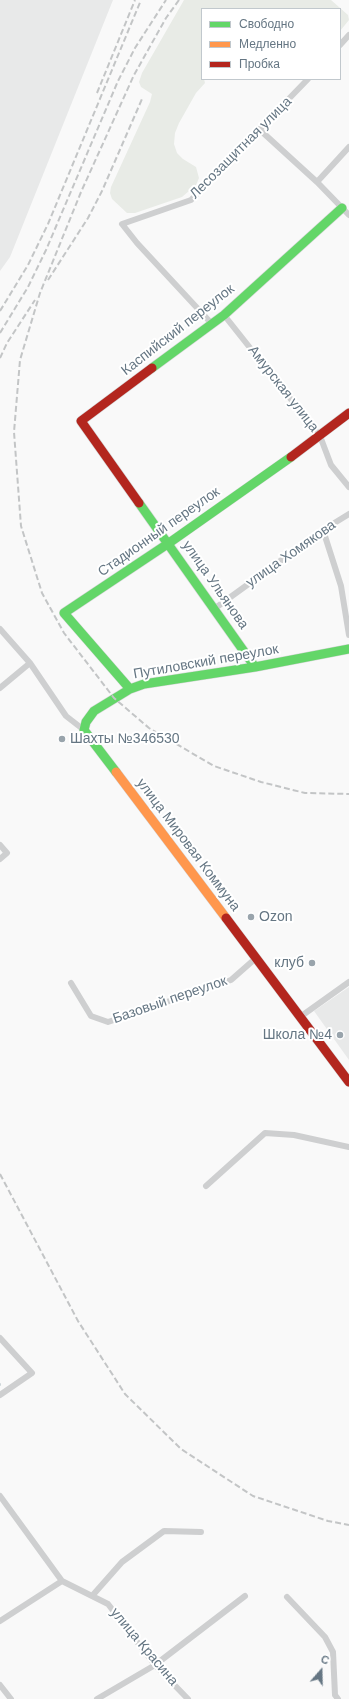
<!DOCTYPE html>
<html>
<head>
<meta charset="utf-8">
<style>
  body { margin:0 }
  #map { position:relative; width:349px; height:1699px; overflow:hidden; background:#f9f9f9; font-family:Arial,sans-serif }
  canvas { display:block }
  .legend { position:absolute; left:201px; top:8px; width:140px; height:72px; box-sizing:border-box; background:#fff; border:1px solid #c1c8cd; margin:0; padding:5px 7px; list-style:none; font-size:12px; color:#657683 }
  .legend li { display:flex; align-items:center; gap:8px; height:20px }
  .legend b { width:20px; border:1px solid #c1c8cd }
  .north { position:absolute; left:301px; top:1651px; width:40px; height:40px; -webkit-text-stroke:3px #fff; paint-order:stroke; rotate:20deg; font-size:11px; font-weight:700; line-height:16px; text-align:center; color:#657683 }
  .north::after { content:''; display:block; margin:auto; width:14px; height:18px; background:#657683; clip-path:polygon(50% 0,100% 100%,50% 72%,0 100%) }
</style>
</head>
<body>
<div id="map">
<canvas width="349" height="1699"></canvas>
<ul class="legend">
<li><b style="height:5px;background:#63d668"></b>Свободно</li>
<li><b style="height:5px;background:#ff974d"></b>Медленно</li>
<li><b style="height:5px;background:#b3261e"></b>Пробка</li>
</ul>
<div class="north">С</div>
</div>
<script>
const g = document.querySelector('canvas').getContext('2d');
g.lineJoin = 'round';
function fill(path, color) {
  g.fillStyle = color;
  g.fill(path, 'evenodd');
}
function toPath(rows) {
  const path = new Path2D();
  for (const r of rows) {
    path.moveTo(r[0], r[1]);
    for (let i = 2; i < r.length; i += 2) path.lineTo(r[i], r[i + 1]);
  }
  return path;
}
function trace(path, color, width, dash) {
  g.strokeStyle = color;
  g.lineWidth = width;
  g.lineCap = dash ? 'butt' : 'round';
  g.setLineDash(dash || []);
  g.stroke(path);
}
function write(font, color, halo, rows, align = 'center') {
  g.font = font + ' Arial,sans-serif';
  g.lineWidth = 4;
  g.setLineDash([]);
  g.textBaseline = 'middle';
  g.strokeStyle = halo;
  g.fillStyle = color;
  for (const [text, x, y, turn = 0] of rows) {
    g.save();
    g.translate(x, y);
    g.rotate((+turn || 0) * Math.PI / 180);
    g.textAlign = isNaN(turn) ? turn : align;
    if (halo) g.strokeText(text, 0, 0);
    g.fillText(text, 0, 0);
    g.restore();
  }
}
const built = toPath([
  [0,0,113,0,10,257,0,271],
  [349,987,349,1060,314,1011]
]);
const green = toPath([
  [184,0,331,0,348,15,349,20,340,31,340,9,202,9,202,79,204,79,205,83,196,93,179,123,175,133,174,144,177,153,183,159,196,167,199,178,196,185,182,197,135,213,127,213,112,199,110,193,111,187,150,102,152,94,141,87,139,82,142,73]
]);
const stream = toPath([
  [0,1384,0,1385]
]);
const street = toPath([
  [340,45,349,35],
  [260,130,317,182,349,215],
  [317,182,349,147],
  [224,315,320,436,331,465,349,487],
  [212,324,137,243,122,224,191,200,308,79],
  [323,530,341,586,349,635],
  [214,609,323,530,349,514],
  [0,629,30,663,66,716,84,730],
  [0,688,30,663],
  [0,845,7,853,0,859],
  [71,983,91,1016,108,1022,231,980,256,958],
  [300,1017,349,982],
  [206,1186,265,1133,294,1135,349,1147],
  [0,1338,32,1373,0,1395],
  [0,1496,62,1581,108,1604,155,1665,188,1699],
  [92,1596,122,1562,164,1531,201,1532],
  [287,1597,325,1637,333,1652,335,1695,338,1699],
  [0,1621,62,1581],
  [0,1685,11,1699],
  [97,1699,155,1665,245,1596]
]);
const fast = toPath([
  [152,368,224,315,342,208],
  [139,503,255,667],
  [130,689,64,613,169,543,291,457],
  [116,772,84,730,86,722,94,711,130,689,144,684,255,667,349,649]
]);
const slow = toPath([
  [116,772,226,918]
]);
const jam = toPath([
  [291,457,349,413],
  [139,503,81,421,152,368],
  [226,918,349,1082]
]);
const rail = toPath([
  [179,0,166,18,134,75,81,192,40,293,20,360,14,432,21,526,42,593,64,633,114,698,149,728,214,766,261,782,305,793,349,794],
  [97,93,135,0],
  [48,280,88,218,102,191,142,99],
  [0,311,28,265,48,224,141,0],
  [0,333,28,287,46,250,118,81,135,48,166,0],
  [0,358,7,343,35,300],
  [0,1174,78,1321,125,1394,181,1449,253,1496,328,1521,349,1525]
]);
const markers = [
  [62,739,4,"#99a4ac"],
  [251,917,4,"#99a4ac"],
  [312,963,4,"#99a4ac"],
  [340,1035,4,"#99a4ac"]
];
const streetNames = [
  ["Лесозащитная улица",241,148,-45],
  ["Каспийский переулок",178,330,-38],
  ["Амурская улица",283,389,52],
  ["Стадионный переулок",159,532,-35],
  ["улица Хомякова",291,554,-35],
  ["улица Ульянова",215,585,55],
  ["Путиловский переулок",206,662,-10],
  ["улица Мировая Коммуна",188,845,53],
  ["Базовый переулок",170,1000,-19],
  ["улица Красина",144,1647,50]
];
const poiNames = [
  ["Шахты №346530",70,739],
  ["Ozon",259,917],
  ["клуб",304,963,"right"],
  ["Школа №4",332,1035,"right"]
];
fill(built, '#e8e9e9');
fill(green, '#e8ebe6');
trace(stream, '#ced6d9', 2);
trace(fast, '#d5d6d7', 10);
trace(slow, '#d5d6d7', 10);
trace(jam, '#d5d6d7', 10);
trace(street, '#cecfd0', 6);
trace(fast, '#63d668', 9);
trace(slow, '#ff974d', 9);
trace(jam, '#b3261e', 9);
trace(rail, '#c3c5c6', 2, [6, 3]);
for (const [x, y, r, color] of markers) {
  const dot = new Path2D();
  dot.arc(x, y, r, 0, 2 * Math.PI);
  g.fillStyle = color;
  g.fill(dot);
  trace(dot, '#fff', 1.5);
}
write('14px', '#657683', '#fff', streetNames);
write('14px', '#657683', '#fff', poiNames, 'left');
</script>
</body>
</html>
